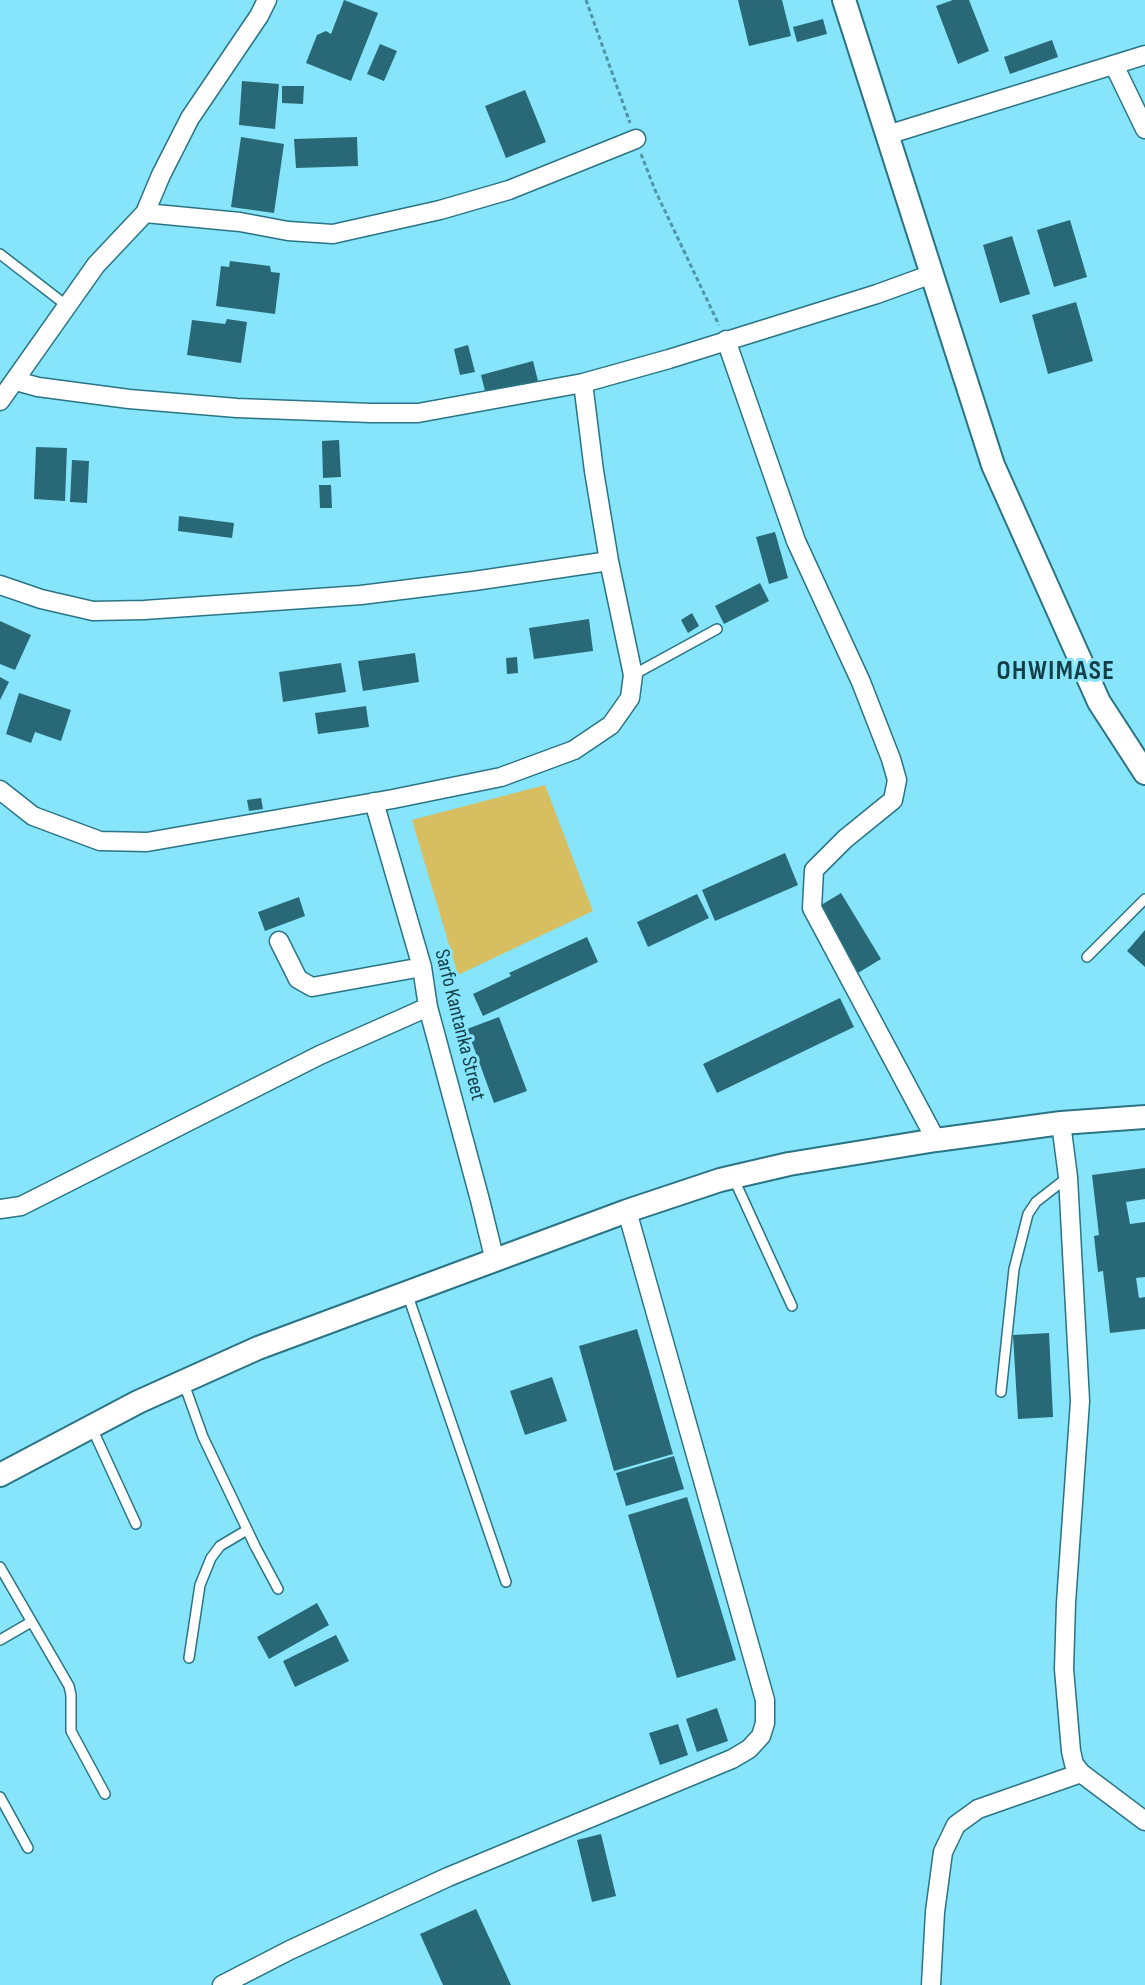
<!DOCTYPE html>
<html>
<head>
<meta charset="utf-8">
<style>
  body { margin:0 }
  canvas { display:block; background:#86e4fb }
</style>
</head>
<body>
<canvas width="1145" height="1985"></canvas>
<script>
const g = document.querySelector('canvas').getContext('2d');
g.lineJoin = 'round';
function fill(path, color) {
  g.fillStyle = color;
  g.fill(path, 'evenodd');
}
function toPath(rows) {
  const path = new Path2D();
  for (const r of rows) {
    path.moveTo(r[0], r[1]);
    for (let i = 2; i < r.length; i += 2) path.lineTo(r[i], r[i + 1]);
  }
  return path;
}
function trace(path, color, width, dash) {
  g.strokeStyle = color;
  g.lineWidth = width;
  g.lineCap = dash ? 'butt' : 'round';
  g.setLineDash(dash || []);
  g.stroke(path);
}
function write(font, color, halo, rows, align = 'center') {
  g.font = font + ' "Sofia Sans Condensed",sans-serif';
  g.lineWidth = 6;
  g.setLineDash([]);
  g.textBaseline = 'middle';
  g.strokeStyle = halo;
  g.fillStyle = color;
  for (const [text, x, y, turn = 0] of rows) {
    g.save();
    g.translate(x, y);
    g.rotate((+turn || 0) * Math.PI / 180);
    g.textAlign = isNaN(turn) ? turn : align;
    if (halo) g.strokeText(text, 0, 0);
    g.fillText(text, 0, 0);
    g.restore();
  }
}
const green = toPath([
  [545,785,593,911,458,975,412,820]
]);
const building = toPath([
  [344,0,378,13,351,81,306,63,317,35,326,31,331,34],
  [738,0,782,0,791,36,749,46],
  [953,0,969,0,989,51,958,64,936,6],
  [823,19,827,34,797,42,793,27],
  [1052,40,1058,57,1010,74,1004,57],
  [380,44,397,51,384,81,367,74],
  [242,81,279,84,275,129,239,125],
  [282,86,304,86,303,104,282,103],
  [525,90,546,142,506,158,485,106],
  [241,137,284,144,274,213,231,207],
  [357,137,358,166,296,168,294,139],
  [1070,220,1087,277,1054,287,1037,230],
  [1012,236,1030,294,1000,303,983,245],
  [230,261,270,266,271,272,280,273,275,314,216,306,221,266,229,267],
  [1076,302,1093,361,1048,374,1032,315],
  [227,319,247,322,241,363,187,355,192,320,225,324],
  [468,345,475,372,460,375,454,349],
  [533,361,538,381,486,395,481,375],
  [339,440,341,477,323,478,322,441],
  [36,447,67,448,65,501,34,499],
  [72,460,89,461,87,503,70,502],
  [319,485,331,485,332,508,320,508],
  [179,516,234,523,232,538,178,531],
  [775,532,788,578,769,584,756,537],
  [760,583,769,601,724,624,715,606],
  [692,613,699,626,688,633,681,620],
  [589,619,593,651,534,659,529,628],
  [0,621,31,635,15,670,0,664],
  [415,653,419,682,363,691,358,661],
  [517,657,518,673,507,674,506,658],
  [341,663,346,692,283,702,279,672],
  [0,677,9,682,0,700],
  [19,693,71,710,61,741,35,732,31,743,6,734],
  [366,706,369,727,318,734,315,713],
  [261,798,263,809,249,811,247,800],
  [785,853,798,885,715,921,702,890],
  [841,893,881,959,858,973,818,907],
  [697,894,709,918,648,947,637,922],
  [299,897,305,916,265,931,258,912],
  [1145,930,1145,967,1127,951],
  [587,937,598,962,483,1016,473,994,511,976,509,973],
  [840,998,854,1027,717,1093,703,1064],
  [499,1017,527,1091,494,1103,467,1029],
  [1145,1168,1145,1199,1126,1202,1130,1224,1145,1222,1145,1277,1136,1278,1139,1298,1145,1297,1145,1329,1110,1333,1103,1271,1098,1272,1094,1236,1099,1235,1092,1175],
  [637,1329,673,1454,614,1471,579,1346],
  [1049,1333,1053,1417,1018,1419,1013,1335],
  [552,1377,567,1421,525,1435,510,1391],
  [674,1456,684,1489,626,1506,616,1473],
  [687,1497,736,1660,677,1678,628,1515],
  [317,1603,329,1625,269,1659,257,1637],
  [336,1635,349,1661,295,1687,283,1661],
  [717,1708,728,1741,697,1752,686,1719],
  [678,1724,688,1755,660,1765,649,1733],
  [601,1834,616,1896,592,1902,577,1840],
  [476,1909,511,1985,443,1985,420,1934]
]);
const path = toPath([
  [586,0,630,123],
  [641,154,655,190,719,325]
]);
const service = toPath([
  [0,254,66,305],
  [633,675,717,629],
  [1087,957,1145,899],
  [733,1177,792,1306],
  [407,1293,506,1582],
  [183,1381,203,1437,255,1546,278,1589],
  [1001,1392,1014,1269,1028,1214,1036,1202,1068,1177],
  [91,1426,136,1524],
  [0,1567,69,1686,71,1695,71,1731,105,1794],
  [0,1640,31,1622],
  [189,1658,200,1585,211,1558,220,1546,247,1530],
  [0,1797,28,1848]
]);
const minor = toPath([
  [1114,65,1145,129],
  [887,135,1145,55],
  [145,213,161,175,190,118,259,16,267,0],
  [726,340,796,541,861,682,891,759,897,780,893,800,845,839,814,870,812,908,936,1140],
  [16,381,38,387,129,399,237,408,371,413,418,413,583,383,669,359,877,294,932,274],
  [0,401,96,265,145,213,240,222,288,231,333,234,440,210,509,190,636,139],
  [0,585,41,599,93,611,144,610,361,595,474,581,609,561],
  [0,790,33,816,100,841,147,842,393,799,501,777,574,750,611,725,630,698,633,675,609,561,594,471,583,383],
  [374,802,422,967,428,1007,480,1200,495,1261],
  [279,941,298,979,312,987,422,967],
  [1061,1123,1068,1177,1080,1401,1066,1603,1064,1669,1071,1751,1074,1764,1081,1773,1145,1821],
  [0,1209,21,1206,320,1055,428,1007],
  [222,1985,290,1950,448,1877,732,1759,749,1749,761,1736,765,1723,765,1700,627,1211],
  [931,1985,935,1912,943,1852,956,1825,978,1809,1081,1773]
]);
const tertiary = toPath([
  [844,0,993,465,1099,702,1145,773],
  [0,1475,138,1402,258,1348,627,1211,720,1180,789,1164,936,1140,1061,1123,1145,1117]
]);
const streetNames = [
  ["Sarfo Kantanka Street",459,1025,76]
];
const districtNames = [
  ["OHWIMASE",1056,672]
];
fill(green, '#d7be61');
fill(building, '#296977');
trace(service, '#2a7485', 12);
trace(minor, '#2a7485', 21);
trace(tertiary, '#2a7485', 26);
trace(path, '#5095a6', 3, [4.5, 3]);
trace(service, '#fff', 9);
trace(minor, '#fff', 18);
trace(tertiary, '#fff', 22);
write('21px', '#143d46', '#86e4fb', streetNames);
g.letterSpacing = '1.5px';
write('bold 27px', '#143d46', '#86e4fb', districtNames);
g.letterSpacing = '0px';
</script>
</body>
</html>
